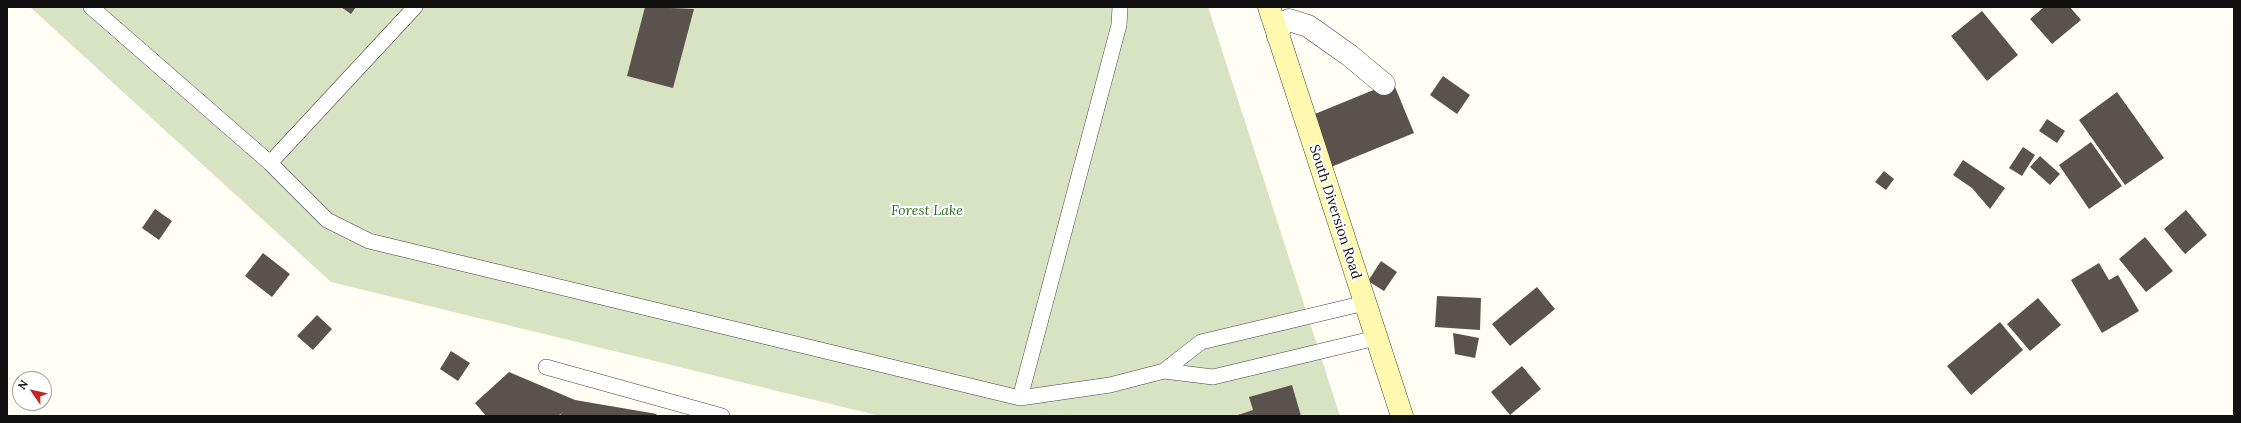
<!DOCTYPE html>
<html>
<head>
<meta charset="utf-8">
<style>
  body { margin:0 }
  #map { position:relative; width:2241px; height:423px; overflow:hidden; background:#fffdf4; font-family:Lora,serif }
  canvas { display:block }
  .frame { position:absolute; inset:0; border:8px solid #111; pointer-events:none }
  .north { position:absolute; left:12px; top:371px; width:40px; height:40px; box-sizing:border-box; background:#fff; border:1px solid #a0a0a0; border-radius:50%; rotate:304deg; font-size:11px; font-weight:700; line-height:16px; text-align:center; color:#111 }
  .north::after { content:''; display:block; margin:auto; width:14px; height:18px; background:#c62326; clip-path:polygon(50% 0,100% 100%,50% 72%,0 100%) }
</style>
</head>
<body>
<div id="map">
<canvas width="2241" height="423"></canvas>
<div class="frame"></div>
<div class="north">N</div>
</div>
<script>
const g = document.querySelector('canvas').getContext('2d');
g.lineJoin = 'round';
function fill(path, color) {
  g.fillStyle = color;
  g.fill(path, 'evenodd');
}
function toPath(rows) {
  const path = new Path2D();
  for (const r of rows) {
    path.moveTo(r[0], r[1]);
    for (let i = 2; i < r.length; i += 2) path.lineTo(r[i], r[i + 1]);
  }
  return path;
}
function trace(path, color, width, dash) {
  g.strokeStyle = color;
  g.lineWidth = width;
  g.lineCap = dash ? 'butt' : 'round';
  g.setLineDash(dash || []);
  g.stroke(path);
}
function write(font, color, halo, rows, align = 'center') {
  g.font = font + ' Lora,serif';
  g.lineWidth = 4;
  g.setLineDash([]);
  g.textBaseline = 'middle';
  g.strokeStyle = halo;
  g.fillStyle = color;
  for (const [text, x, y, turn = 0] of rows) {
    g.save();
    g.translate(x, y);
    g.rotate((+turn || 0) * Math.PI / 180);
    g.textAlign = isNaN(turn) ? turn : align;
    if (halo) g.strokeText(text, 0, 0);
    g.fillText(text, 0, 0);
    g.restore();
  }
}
const cemetery = toPath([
  [30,7,1208,7,1340,416,880,416,331,282]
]);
const building = toPath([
  [341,7,356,7,351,14],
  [645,7,694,9,673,88,627,76],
  [2044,7,2070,7,2081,20,2052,44,2030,19],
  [1982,11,2018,55,1987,81,1951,36],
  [1443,76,1470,95,1457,114,1430,95],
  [1393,82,1414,133,1331,167,1310,116],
  [2117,92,2164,158,2125,185,2079,120],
  [2047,119,2065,131,2057,143,2039,131],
  [2091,142,2122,186,2089,209,2059,165],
  [2023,147,2035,155,2022,176,2009,168],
  [2040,156,2060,174,2050,185,2030,167],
  [1963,160,2005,188,1990,209,1972,188,1953,175],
  [1884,171,1894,179,1886,190,1875,182],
  [155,209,172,221,159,240,142,228],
  [2186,210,2207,235,2185,254,2164,229],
  [2145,237,2173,271,2146,292,2119,259],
  [263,253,290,274,272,297,245,276],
  [1381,261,1397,272,1384,291,1368,281],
  [2099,263,2109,280,2118,275,2139,311,2102,333,2071,280],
  [1537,287,1555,309,1510,346,1492,324],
  [1437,296,1481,298,1480,330,1435,327],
  [2038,298,2061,325,2030,351,2007,324],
  [317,315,332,329,313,350,297,336],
  [2000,322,2023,350,1971,395,1947,366],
  [1453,333,1479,338,1475,358,1455,354],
  [451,351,470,363,458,381,440,369],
  [1522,366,1541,389,1510,415,1491,392],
  [509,372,575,400,657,414,655,416,559,416,563,412,558,416,486,416,475,403],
  [1292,385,1301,416,1235,416,1253,410,1249,397]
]);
const service = toPath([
  [91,7,270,163,327,220,369,241,1020,398,1110,385,1164,371],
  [270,163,415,7],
  [1365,303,1201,342,1164,371,1213,377,1376,338],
  [546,367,722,416],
  [1020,398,1119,25,1120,7]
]);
const minor = toPath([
  [1278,36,1281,24,1289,20,1308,26,1349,55,1384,84]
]);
const secondary = toPath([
  [1269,7,1402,416]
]);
const parkNames = [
  ["Forest Lake",927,211]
];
const streetNames = [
  ["South Diversion Road",1335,212,72]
];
fill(cemetery, '#d8e3c3');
fill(building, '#5a524c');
trace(service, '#444', 16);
trace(minor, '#444', 23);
trace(secondary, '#333', 23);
trace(service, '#fff', 15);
trace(minor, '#fff', 22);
trace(secondary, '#fff9af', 22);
write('italic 14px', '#2c6c1e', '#fff', parkNames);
write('14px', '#111', '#fff', streetNames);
</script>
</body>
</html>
